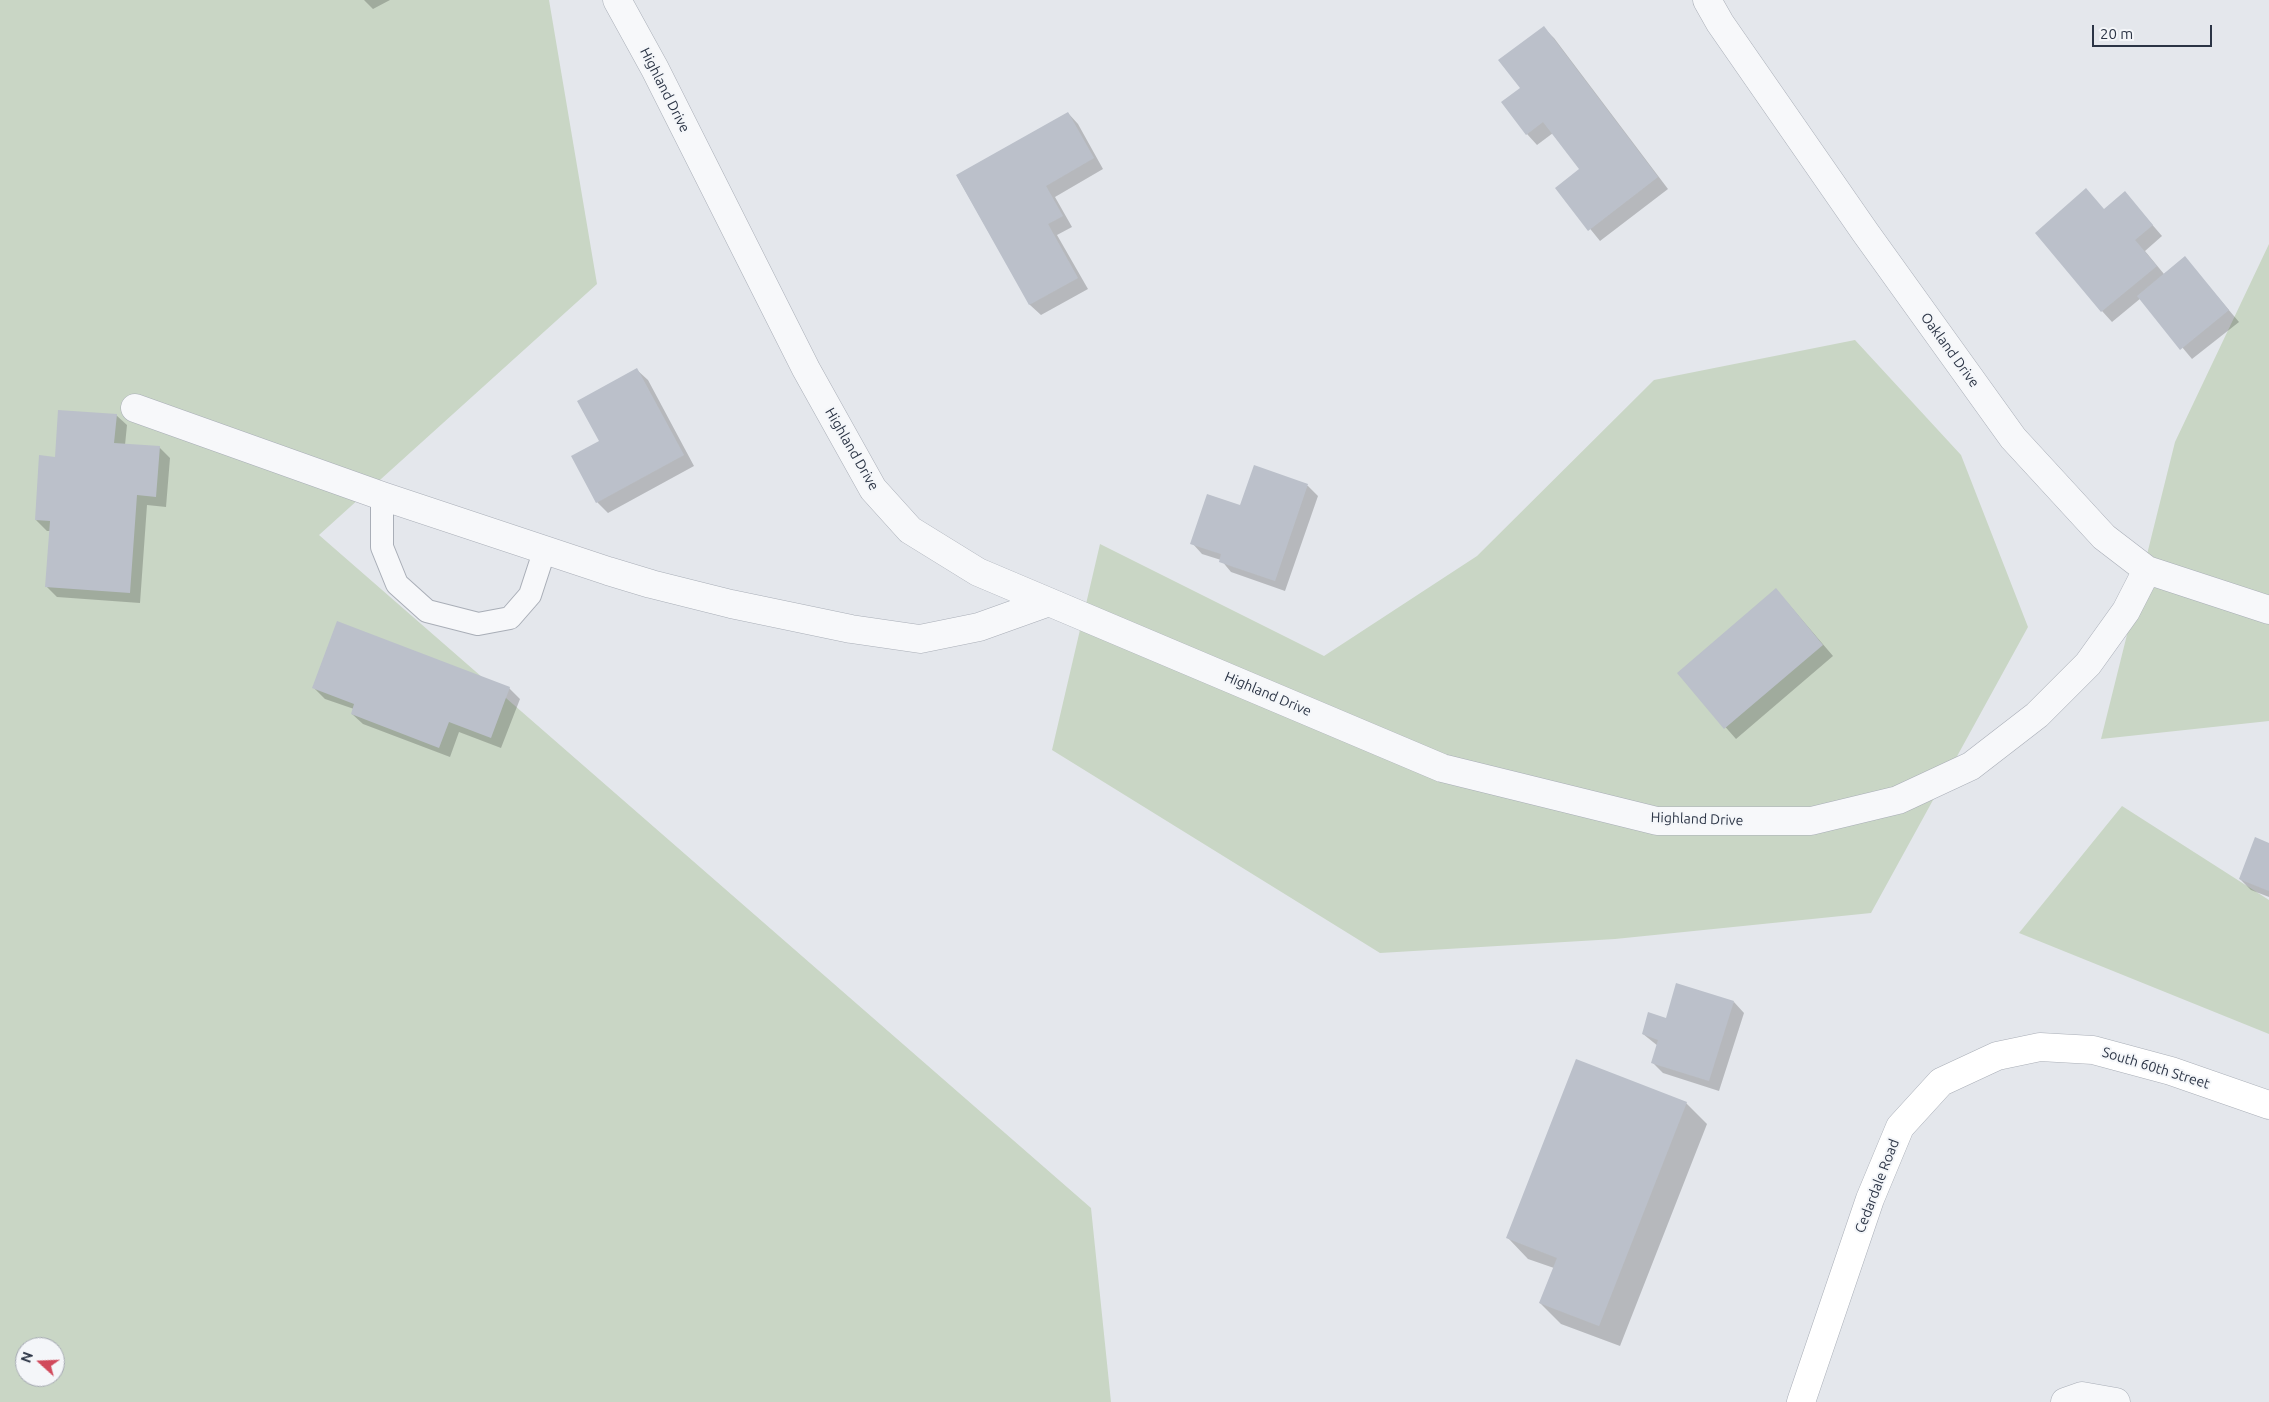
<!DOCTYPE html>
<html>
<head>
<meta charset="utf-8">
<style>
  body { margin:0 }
  #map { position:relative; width:2269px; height:1402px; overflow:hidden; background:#e4e7ec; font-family:Ubuntu,sans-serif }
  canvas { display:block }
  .north { position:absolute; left:15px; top:1337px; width:50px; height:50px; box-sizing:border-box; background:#f4f6f9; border:1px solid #a4a8b1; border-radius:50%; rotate:290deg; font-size:14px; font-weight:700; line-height:20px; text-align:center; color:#2b3445 }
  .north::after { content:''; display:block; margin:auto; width:18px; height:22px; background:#d1495b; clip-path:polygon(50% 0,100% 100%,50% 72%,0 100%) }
  .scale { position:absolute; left:2092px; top:25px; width:120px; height:22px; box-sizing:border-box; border:2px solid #2b3445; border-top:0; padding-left:6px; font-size:15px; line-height:18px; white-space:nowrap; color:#2b3445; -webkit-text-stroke:4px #f4f6f9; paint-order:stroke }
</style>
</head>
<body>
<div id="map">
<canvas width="2269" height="1402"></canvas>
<div class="north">N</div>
<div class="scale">20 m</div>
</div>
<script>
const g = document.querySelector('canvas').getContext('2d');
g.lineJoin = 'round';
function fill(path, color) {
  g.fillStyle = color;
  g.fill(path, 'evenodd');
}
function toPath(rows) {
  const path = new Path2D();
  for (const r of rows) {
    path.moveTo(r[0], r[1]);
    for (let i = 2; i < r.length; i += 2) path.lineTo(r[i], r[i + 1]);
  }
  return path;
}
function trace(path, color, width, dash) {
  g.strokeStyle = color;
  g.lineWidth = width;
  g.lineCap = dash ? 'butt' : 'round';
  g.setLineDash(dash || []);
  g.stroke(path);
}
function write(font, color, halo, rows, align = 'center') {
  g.font = font + ' Ubuntu,sans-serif';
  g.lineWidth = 4;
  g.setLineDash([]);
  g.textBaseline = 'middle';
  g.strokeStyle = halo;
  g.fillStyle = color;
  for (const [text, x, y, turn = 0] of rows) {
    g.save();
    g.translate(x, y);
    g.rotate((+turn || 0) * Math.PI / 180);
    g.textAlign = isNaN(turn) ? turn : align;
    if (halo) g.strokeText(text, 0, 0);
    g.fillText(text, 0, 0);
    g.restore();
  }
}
const green = toPath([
  [0,0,549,0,597,284,319,535,1091,1208,1111,1402,0,1402],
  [25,1347,55,1347,55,1377,25,1377],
  [2269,244,2269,721,2101,739,2175,442],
  [1855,340,1961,455,2028,627,1871,913,1615,939,1380,953,1052,750,1100,544,1324,656,1477,556,1654,380],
  [2122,806,2269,900,2269,1034,2019,933]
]);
const shadow = toPath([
  [364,0,390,0,373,9],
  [1544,28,1554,38,1668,189,1600,241,1557,188,1581,170,1553,133,1537,145,1527,134,1522,89],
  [1068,113,1078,124,1103,169,1055,197,1072,227,1057,235,1088,289,1041,315,1030,305,957,176],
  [2125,193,2162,236,2145,251,2164,274,2185,258,2239,322,2192,359,2141,298,2112,322,2102,311,2104,210],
  [637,370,648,380,694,466,608,513,597,502],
  [116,415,127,425,125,445,159,447,170,458,166,507,147,505,140,603,57,597,46,586,50,531,47,531,36,520,56,458],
  [1254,467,1308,486,1318,496,1285,591,1231,572,1221,560,1202,554,1192,543,1241,507],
  [1786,601,1833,656,1736,739,1678,673],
  [314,688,509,688,520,699,501,748,459,732,450,757,363,724,352,714,354,709,325,699],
  [2269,844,2269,897,2251,890,2240,879],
  [1734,1002,1744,1013,1719,1091,1663,1073,1653,1063,1658,1046,1643,1034],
  [1686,1103,1707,1124,1620,1346,1561,1324,1540,1303,1554,1268,1528,1259,1508,1238]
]);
const building = toPath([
  [1544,26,1658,177,1588,231,1555,188,1579,169,1543,122,1526,135,1501,102,1520,88,1498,60],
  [1068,112,1094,158,1046,186,1063,216,1048,224,1078,278,1029,305,956,175],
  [2086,188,2104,209,2125,191,2153,225,2135,240,2157,266,2101,312,2035,233],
  [2185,256,2229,310,2180,350,2137,296],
  [637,368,684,455,596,503,571,456,599,441,577,401],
  [58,410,117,414,114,443,160,446,156,497,137,495,130,593,45,587,50,521,35,520,39,455,55,457],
  [1254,465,1308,484,1275,581,1219,562,1221,554,1190,544,1207,494,1240,505],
  [1776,588,1823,645,1724,729,1677,673],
  [337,621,510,687,491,738,449,722,439,748,351,714,354,704,312,688],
  [2255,837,2269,843,2269,891,2239,879],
  [1676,983,1734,1001,1709,1081,1651,1063,1658,1040,1642,1034,1648,1012,1666,1018],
  [1576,1059,1687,1102,1599,1326,1539,1303,1557,1258,1506,1238]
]);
const lane = toPath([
  [382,496,382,547,397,584,427,611,478,624,510,618,530,595,545,549]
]);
const street = toPath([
  [617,0,655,69,806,369,873,489,910,530,978,572,1442,768,1657,821,1811,821,1898,800,1971,766,2037,715,2088,664,2126,611,2147,570],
  [1707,0,1720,23,1865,232,2013,438,2104,537,2147,570,2269,610],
  [135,408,382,496,608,571,651,584,731,604,851,629,920,639,979,627,1049,602],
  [2065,1402,2082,1396,2116,1402]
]);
const secondary = toPath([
  [1801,1402,1870,1199,1900,1127,1941,1082,1997,1056,2040,1047,2093,1050,2171,1071,2269,1105]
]);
const streetNames = [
  ["Highland Drive",665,90,63],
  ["Oakland Drive",1950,350,54],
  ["Highland Drive",852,449,60],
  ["Highland Drive",1268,694,23],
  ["Highland Drive",1697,819,2],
  ["South 60th Street",2156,1068,17],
  ["Cedardale Road",1877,1186,-69]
];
fill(green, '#c9d6c5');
fill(shadow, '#0003');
fill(building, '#bbc0ca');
trace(lane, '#a9aeb7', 24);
trace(street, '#a9aeb7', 29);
trace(secondary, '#a9aeb7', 29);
trace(lane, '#f7f8fa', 22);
trace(street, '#f7f8fa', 28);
trace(secondary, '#fff', 28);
write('14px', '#2b3445', '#f4f6f9', streetNames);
</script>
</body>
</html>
